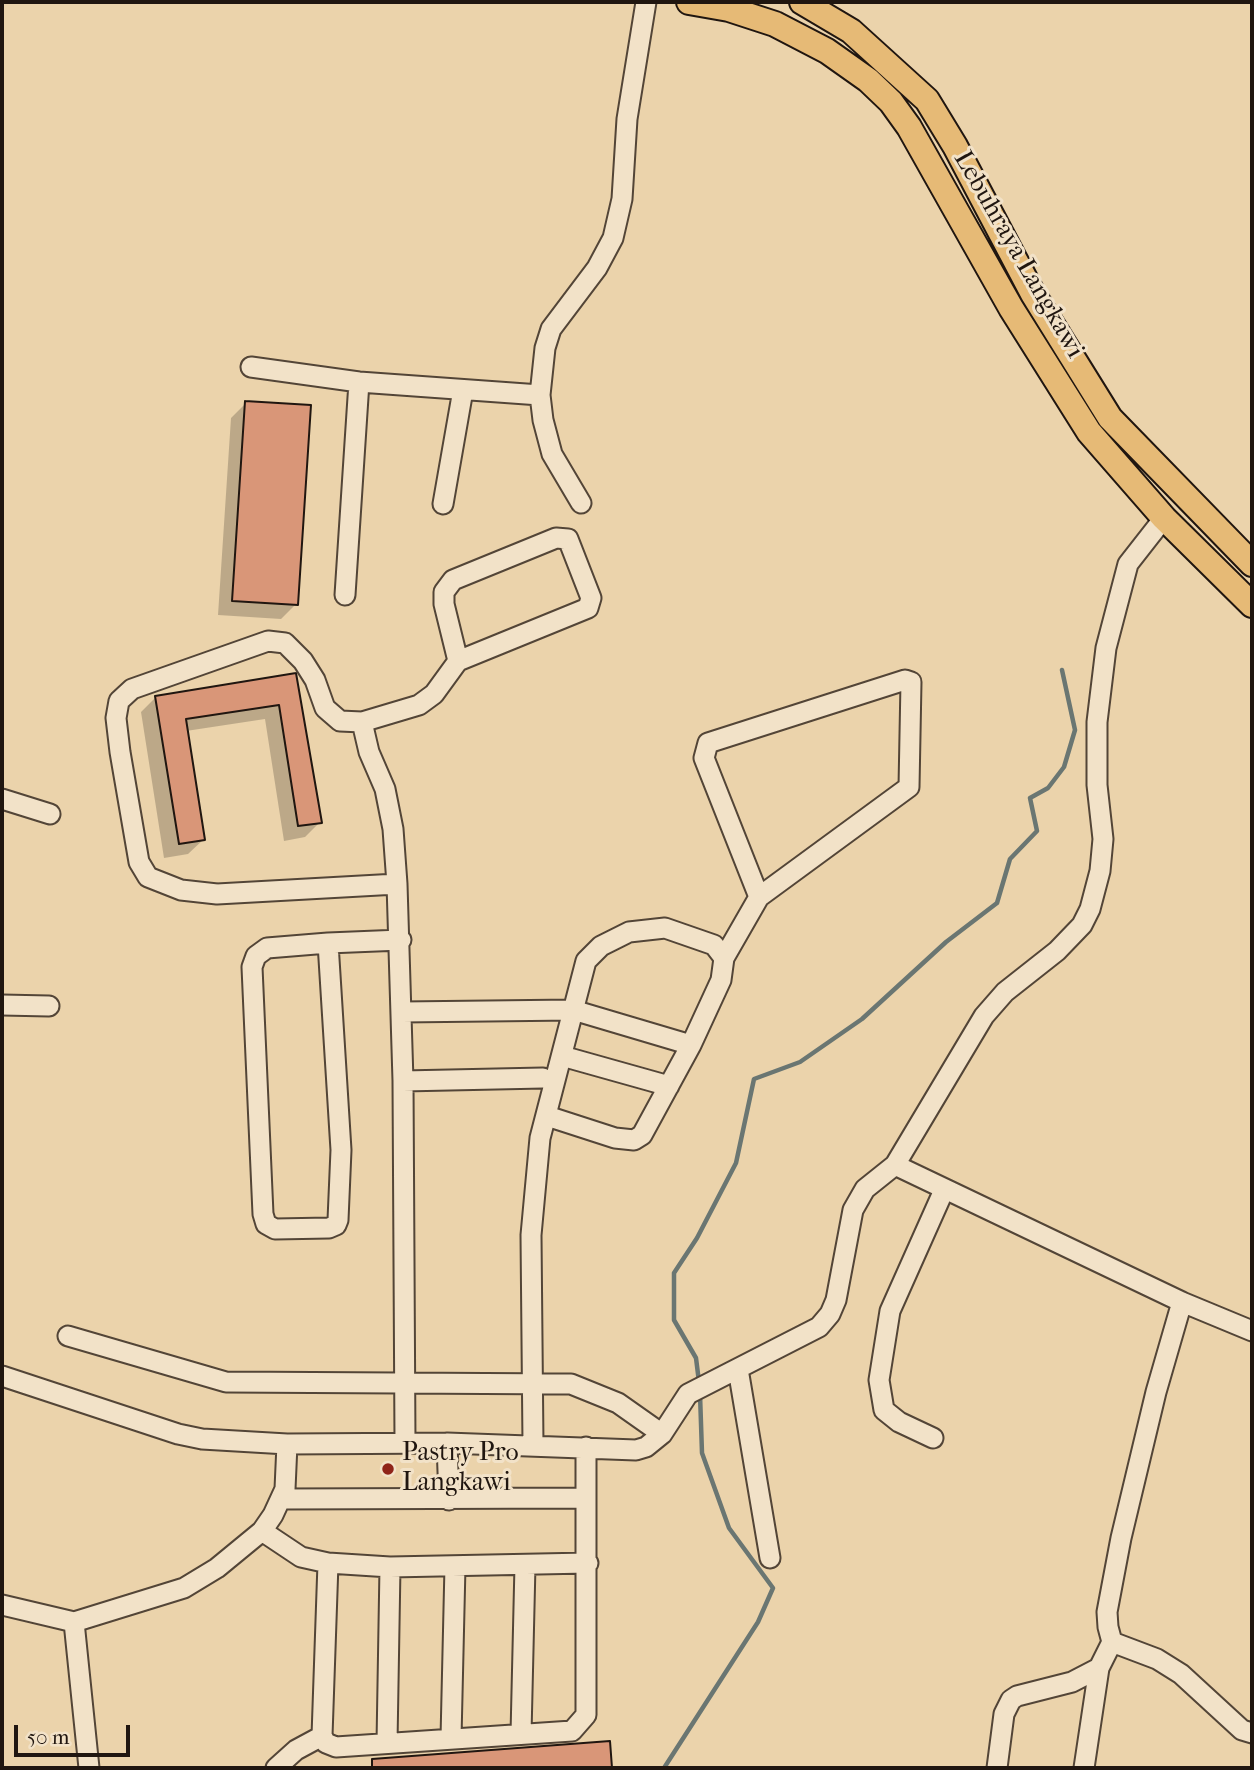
<!DOCTYPE html>
<html>
<head>
<meta charset="utf-8">
<style>
  body { margin:0 }
  #map { position:relative; width:1254px; height:1770px; overflow:hidden; background:#ebd3ab; font-family:"IM FELL French Canon",serif }
  canvas { display:block }
  .frame { position:absolute; inset:0; border:4px solid #201610; pointer-events:none }
  .scale { position:absolute; left:14px; top:1725px; width:116px; height:32px; box-sizing:border-box; border:4px solid #201610; border-top:0; padding-left:9px; font-size:21px; line-height:24px; white-space:nowrap; color:#201610; -webkit-text-stroke:5px #f2e2c8; paint-order:stroke }
</style>
</head>
<body>
<div id="map">
<canvas width="1254" height="1770"></canvas>
<div class="frame"></div>
<div class="scale">50 m</div>
</div>
<script>
const g = document.querySelector('canvas').getContext('2d');
g.lineJoin = 'round';
function fill(path, color) {
  g.fillStyle = color;
  g.fill(path, 'evenodd');
}
function toPath(rows) {
  const path = new Path2D();
  for (const r of rows) {
    path.moveTo(r[0], r[1]);
    for (let i = 2; i < r.length; i += 2) path.lineTo(r[i], r[i + 1]);
  }
  return path;
}
function trace(path, color, width, dash) {
  g.strokeStyle = color;
  g.lineWidth = width;
  g.lineCap = dash ? 'butt' : 'round';
  g.setLineDash(dash || []);
  g.stroke(path);
}
function write(font, color, halo, rows, align = 'center') {
  g.font = font + ' "IM FELL French Canon",serif';
  g.lineWidth = 6;
  g.setLineDash([]);
  g.textBaseline = 'middle';
  g.strokeStyle = halo;
  g.fillStyle = color;
  for (const [text, x, y, turn = 0] of rows) {
    g.save();
    g.translate(x, y);
    g.rotate((+turn || 0) * Math.PI / 180);
    g.textAlign = isNaN(turn) ? turn : align;
    if (halo) g.strokeText(text, 0, 0);
    g.fillText(text, 0, 0);
    g.restore();
  }
}
const shadow = toPath([
  [246,403,296,604,281,619,218,615,231,418],
  [295,675,320,822,305,837,284,841,265,719,186,731,204,839,188,854,164,858,141,712,156,697],
  [608,1743,610,1768,373,1768,381,1760]
]);
const stream = toPath([
  [699,1382,696,1358,674,1320,674,1273,697,1238,736,1163,754,1079,800,1062,862,1019,946,942,997,903,1010,859,1037,831,1030,798,1048,788,1064,767,1075,730,1062,670],
  [664,1768,758,1622,773,1588,729,1528,702,1453,700,1394]
]);
const building = toPath([
  [245,401,311,405,298,605,232,601,245,401],
  [296,673,322,823,298,826,279,705,186,719,205,840,179,844,155,696,296,673],
  [610,1741,612,1768,372,1768,372,1759,610,1741]
]);
const minor = toPath([
  [251,367,359,382,540,395],
  [581,503,552,454,543,420,540,395,545,348,551,329,597,268,613,238,622,199,627,119,646,2],
  [443,504,463,390],
  [345,595,359,382],
  [362,722,369,752,385,789,393,829,397,884,403,1081,405,1442],
  [2,799,50,814],
  [397,884,217,894,181,890,148,877,139,862,120,752,116,718,119,701,132,689,268,641,285,643,303,661,315,680,325,708,340,721,362,722,419,705,434,694,458,661,444,604,444,592,453,580,556,538,568,539,591,598,588,608,458,661],
  [328,943,341,1150,338,1220,336,1225,329,1228,275,1229,266,1224,263,1214,252,967,256,956,267,948,328,943,401,940],
  [2,1005,49,1006],
  [402,1012,573,1010,691,1045],
  [562,1056,669,1086],
  [403,1081,543,1078],
  [547,1116,615,1138,634,1140,642,1135,691,1045,721,980,724,958,759,897,909,787,911,682,905,680,708,743,704,758,759,897],
  [895,1165,1182,1302,1252,1331],
  [1182,1302,1156,1392,1121,1538,1107,1612,1108,1627,1112,1642,1157,1659,1181,1674,1242,1730,1252,1733],
  [68,1336,226,1382,571,1384,618,1403,662,1434],
  [738,1369,770,1558],
  [2,1376,178,1434,202,1439,287,1444,447,1443,636,1450,646,1447,662,1434,688,1394,819,1327,830,1314,836,1300,853,1210,865,1189,895,1165,984,1016,1005,992,1057,951,1082,925,1090,909,1100,871,1103,839,1097,785,1097,722,1106,648,1128,564,1164,518],
  [933,1438,899,1422,884,1410,879,1380,890,1311,944,1190],
  [447,1443,449,1500],
  [533,1445,531,1235,540,1138,586,961,601,946,629,932,665,928,714,945,724,958],
  [282,1499,585,1498],
  [262,1531,301,1557,328,1563,390,1567,588,1563],
  [328,1563,322,1736,326,1743,336,1747,572,1731,586,1715,586,1447],
  [2,1605,74,1622,184,1588,217,1568,262,1531,273,1515,285,1489,287,1444],
  [74,1622,89,1768],
  [521,1734,525,1565],
  [451,1738,455,1566],
  [387,1743,390,1567],
  [276,1768,296,1750,322,1736],
  [997,1768,1004,1714,1011,1700,1017,1696,1072,1682,1099,1668,1112,1642],
  [1084,1768,1099,1668]
]);
const major = toPath([
  [689,2,729,9,775,24,827,51,868,80,891,102,909,127,1011,308,1089,432,1164,518,1252,605],
  [802,2,851,31,927,100,955,146,1033,294,1110,418,1252,564]
]);
const markers = [
  [388,1469,7,"#8f2418"]
];
const streetNames = [
  ["Lebuhraya Langkawi",1018,255,60]
];
const poiNames = [
  ["Pastry Pro",402,1454],
  ["Langkawi",402,1484]
];
fill(shadow, '#0003');
trace(stream, '#6a7672', 4.5);
fill(building, '#d99678');
trace(building, '#201610', 2);
trace(minor, '#534537', 23);
trace(major, '#201610', 28);
trace(minor, '#f2e2c8', 19);
trace(major, '#e6ba76', 24);
for (const [x, y, r, color] of markers) {
  const dot = new Path2D();
  dot.arc(x, y, r, 0, 2 * Math.PI);
  g.fillStyle = color;
  g.fill(dot);
  trace(dot, '#f2e2c8', 2.5);
}
write('26px', '#201610', '#f2e2c8', streetNames);
write('26px', '#201610', '#f2e2c8', poiNames, 'left');
</script>
</body>
</html>
